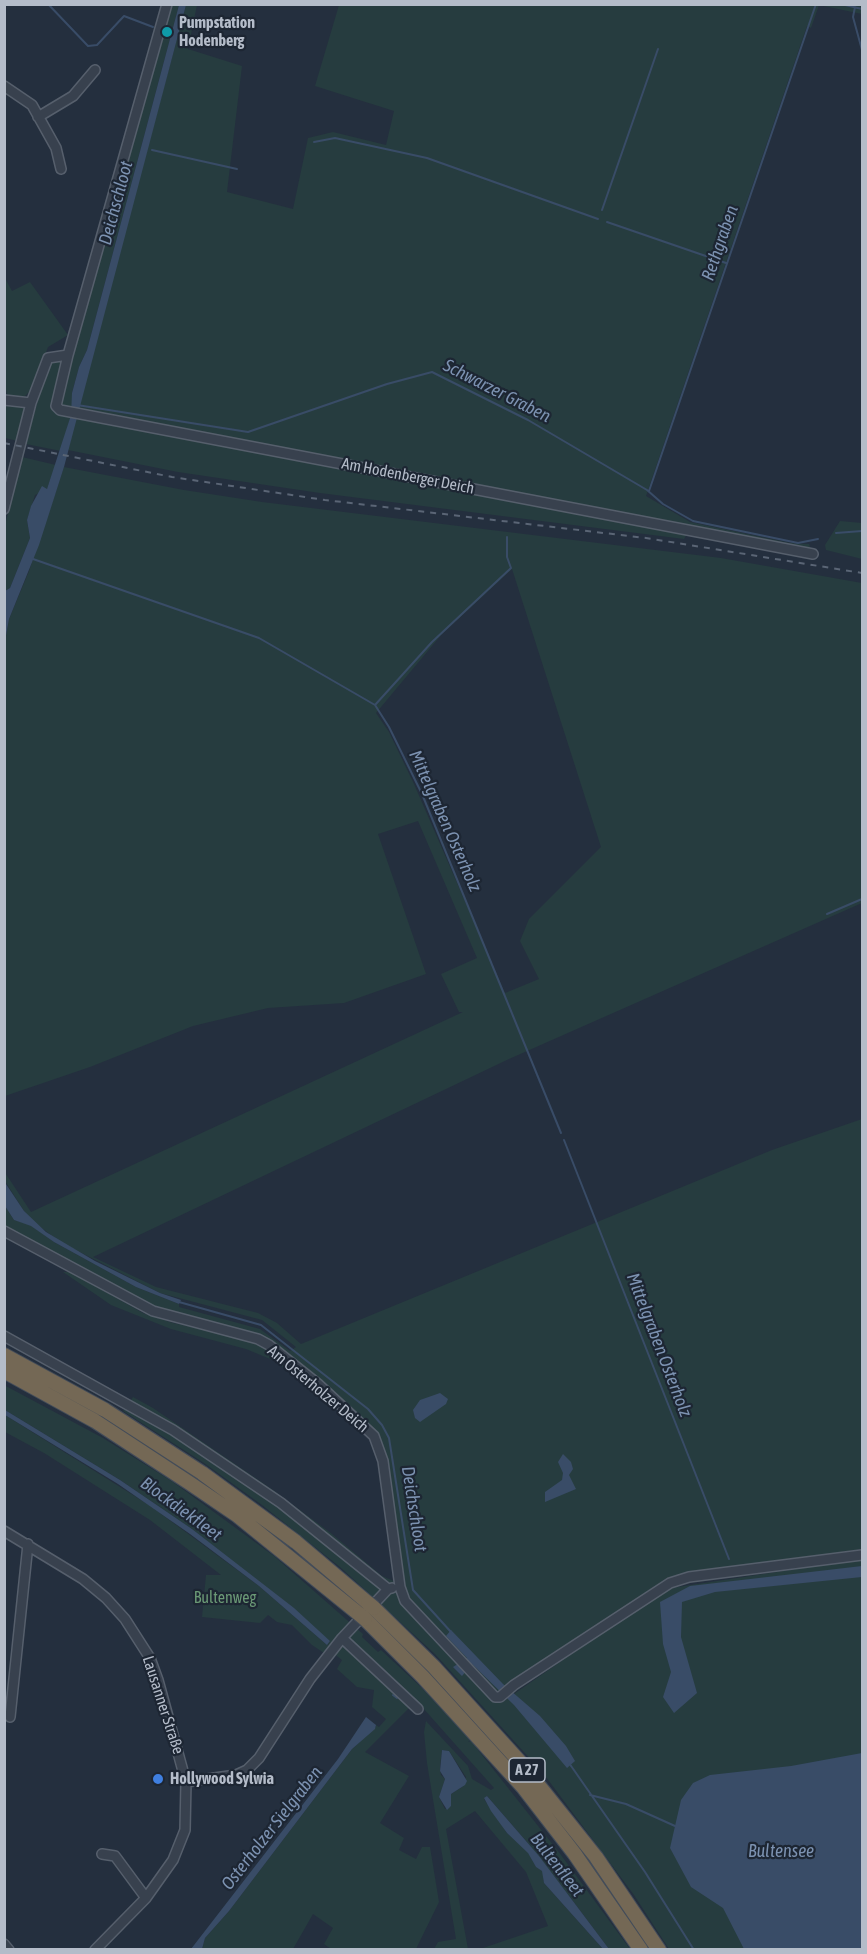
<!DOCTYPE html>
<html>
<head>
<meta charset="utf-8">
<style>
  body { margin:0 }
  #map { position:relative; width:867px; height:1954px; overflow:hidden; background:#242f3e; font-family:"Asap Condensed",sans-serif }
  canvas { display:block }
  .frame { position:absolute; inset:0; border:6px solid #b4bcc9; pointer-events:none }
</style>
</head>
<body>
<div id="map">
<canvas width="867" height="1954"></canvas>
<div class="frame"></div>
</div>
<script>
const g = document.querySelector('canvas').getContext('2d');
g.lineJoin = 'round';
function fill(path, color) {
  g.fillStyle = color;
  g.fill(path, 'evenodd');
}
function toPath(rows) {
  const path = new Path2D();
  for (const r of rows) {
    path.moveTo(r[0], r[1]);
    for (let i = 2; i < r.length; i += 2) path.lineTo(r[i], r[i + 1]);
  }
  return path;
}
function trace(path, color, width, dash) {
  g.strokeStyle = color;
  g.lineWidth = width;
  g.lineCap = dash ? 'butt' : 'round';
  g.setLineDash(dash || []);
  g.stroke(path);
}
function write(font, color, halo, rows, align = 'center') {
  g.font = font + ' "Asap Condensed",sans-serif';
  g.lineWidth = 4.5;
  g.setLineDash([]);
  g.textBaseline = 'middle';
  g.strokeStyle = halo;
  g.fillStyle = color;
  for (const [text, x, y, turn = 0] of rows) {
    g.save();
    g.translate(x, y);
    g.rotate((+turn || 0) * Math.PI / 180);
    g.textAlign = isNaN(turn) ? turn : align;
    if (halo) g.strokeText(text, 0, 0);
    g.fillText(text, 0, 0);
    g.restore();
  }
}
const green = toPath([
  [172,5,179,5,87,350,79,367,72,393,73,408,63,406,61,404,62,392],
  [186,5,197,5,188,49,242,66,227,192,293,209,308,138,333,132,386,145,394,111,315,86,339,5,862,5,862,14,819,5,811,28,807,26,646,496,690,522,790,543,809,544,810,547,796,547,77,410],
  [6,280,12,291,30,282,68,335,48,347,33,388,25,396,8,398,4,383],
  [52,360,63,362,52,410,71,415,61,451,26,444,47,367],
  [5,403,23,405,27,409,18,441,5,438],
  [76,416,249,451,687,534,684,539,320,493,178,472,68,450],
  [22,457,56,465,47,489,35,495,27,520,30,538,10,588,5,591,5,525],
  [64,467,184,490,262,502,721,558,862,583,862,903,509,1059,93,1257,156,1287,258,1313,277,1323,301,1344,772,1150,862,1119,862,1549,668,1578,522,1675,528,1682,501,1703,642,1605,671,1588,862,1559,862,1949,669,1949,634,1895,543,1773,435,1654,340,1567,262,1505,204,1463,123,1411,133,1397,153,1408,273,1490,332,1534,382,1576,403,1585,377,1434,339,1400,330,1405,275,1361,246,1349,171,1329,111,1305,63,1272,70,1272,143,1313,173,1323,274,1345,166,1313,5,1227,5,1206,14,1220,31,1225,54,1242,136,1287,179,1304,179,1307,260,1329,290,1351,296,1347,262,1320,160,1293,62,1243,32,1221,24,1211,5,1181,4,1171,31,1212,463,1012,459,1012,441,974,477,958,418,821,378,834,426,974,344,1003,268,1008,193,1026,90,1067,5,1096,5,641,9,619,29,571],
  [512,569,601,847,529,919,520,941,539,979,505,993,414,784,389,732,376,713,442,634],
  [840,521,862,523,862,559,826,550,825,545],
  [4,1385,103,1438,173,1482,274,1556,363,1634,362,1637,378,1652,381,1650,422,1688,470,1740,468,1742,471,1741,561,1855,630,1949,609,1949,539,1856,487,1796,484,1799,507,1833,528,1852,536,1867,543,1871,544,1883,603,1949,480,1949,548,1926,526,1872,475,1811,446,1829,468,1949,434,1949,438,1942,456,1939,427,1763,424,1732,426,1721,468,1766,472,1779,491,1790,494,1788,423,1708,417,1711,411,1706,365,1752,409,1776,380,1823,404,1838,399,1850,416,1859,422,1847,430,1847,439,1902,416,1949,331,1949,324,1944,333,1928,313,1914,293,1949,202,1949,205,1938,229,1911,352,1749,375,1728,376,1725,379,1727,386,1719,372,1707,374,1690,357,1687,337,1669,342,1660,328,1649,324,1653,312,1645,292,1625,277,1622,268,1615,260,1623,202,1617,206,1575,221,1575,150,1520,44,1453,5,1432,5,1415,149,1505,259,1586,327,1645,330,1641,192,1529,120,1480,5,1410],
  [442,1750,449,1751,466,1777,462,1787,451,1794,451,1806,445,1809,439,1797,445,1779,441,1775,440,1767]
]);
const water = toPath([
  [179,5,186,5,64,467,39,545,9,619,5,641,5,591,10,588,30,538,27,520,31,506,42,486,47,489,71,415,72,393,79,367,87,350],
  [4,1181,24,1211,46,1232,95,1261,160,1293,181,1300,179,1304,136,1287,54,1242,31,1226,14,1220,5,1206],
  [440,1393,448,1399,446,1404,420,1422,415,1418,413,1410,420,1400],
  [5,1410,120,1480,192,1529,294,1608,330,1641,327,1645,259,1586,190,1534,118,1484,5,1415],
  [563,1454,571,1462,573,1469,569,1475,576,1489,545,1502,545,1492,562,1480,563,1473,558,1462],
  [862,1566,862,1577,715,1592,682,1602,681,1637,697,1693,674,1713,663,1697,671,1672,663,1644,660,1602,690,1586],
  [451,1630,503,1684,540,1716,566,1746,575,1761,567,1768,514,1705,472,1664,462,1676,453,1667,467,1658,446,1636],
  [366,1717,376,1725,375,1729,352,1749,229,1911,205,1938,202,1949,191,1949,338,1759],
  [442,1750,449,1751,467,1781,465,1785,451,1794,451,1806,447,1810,439,1797,445,1779,440,1771],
  [862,1753,862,1949,744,1949,723,1908,691,1887,670,1848,681,1800,693,1783,710,1775,791,1766],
  [487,1796,539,1856,609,1949,603,1949,544,1883,542,1871,536,1867,528,1853,507,1833,491,1811,484,1798]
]);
const stream = toPath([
  [48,4,88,46,97,45,124,16,153,27],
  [841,4,862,9],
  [855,7,853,17,862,50],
  [314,142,335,138,427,158,598,219],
  [152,150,237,169],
  [602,210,658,49],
  [607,222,726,263],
  [77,405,248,432,387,384,432,372,528,420,647,490,663,504,693,521,798,543,818,539],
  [649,491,816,4],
  [836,533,862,531],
  [33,559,259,638,375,705,389,727,422,794,561,1133],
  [375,705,432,642,511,568,507,557,507,537],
  [827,914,862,899],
  [564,1140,729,1559],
  [179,1302,261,1325,368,1409,382,1425,389,1438,413,1590,451,1632],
  [393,1695,397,1698],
  [569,1763,645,1872,694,1950],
  [590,1795,626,1804,675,1826]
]);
const minor = toPath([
  [167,4,68,355,56,406,60,410,813,554],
  [4,86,32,105,56,148,61,169],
  [38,117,73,96,95,70],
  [4,400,31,403],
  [4,509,31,403,48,358,68,355],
  [4,1231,153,1311,258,1339,269,1345,318,1384,374,1436,383,1461,400,1587,405,1601,495,1697,500,1697,514,1685,670,1583,689,1577,862,1555],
  [4,1336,173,1430,281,1503,388,1589],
  [4,1531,83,1579,106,1598,125,1619,150,1658,158,1680,186,1782,185,1830,173,1860,146,1898,95,1950],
  [342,1638,418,1709],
  [10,1717,28,1544],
  [186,1782,236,1775,247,1770,259,1758,310,1679,342,1638,388,1589,392,1588],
  [102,1854,115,1856,146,1898],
  [4,1944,9,1950]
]);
const highway = toPath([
  [4,1355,105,1410,202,1473,296,1542,368,1603],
  [4,1371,95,1421,191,1484,238,1516,359,1614],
  [374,1608,434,1667,520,1762,596,1857,659,1950],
  [365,1619,423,1677,523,1787,574,1853,641,1950]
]);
const rail = toPath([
  [4,443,172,477,325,500,646,538,862,573]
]);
const highwayBridge = toPath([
  [368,1603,374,1608],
  [359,1614,365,1619]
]);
const markers = [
  [167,32,6,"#0f9aa8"],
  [158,1779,6,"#3f7fe0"]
];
const shields = [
  [527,1770,36]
];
const shieldNames = [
  ["A 27",527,1770]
];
const poiNames = [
  ["Pumpstation",179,23],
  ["Hodenberg",179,41],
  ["Hollywood Sylwia",170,1779]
];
const streetNames = [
  ["Am Hodenberger Deich",408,476,11],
  ["Am Osterholzer Deich",318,1389,40],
  ["Lausanner Straße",163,1705,72]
];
const parkNames = [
  ["Bultenweg",225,1598]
];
const waterNames = [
  ["Deichschloot",116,203,-75],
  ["Rethgraben",720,243,-71],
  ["Schwarzer Graben",497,391,27],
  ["Mittelgraben Osterholz",445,821,66],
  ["Mittelgraben Osterholz",659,1345,69],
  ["Blockdiekfleet",181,1509,36],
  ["Deichschloot",414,1509,81],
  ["Osterholzer Sielgraben",272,1828,-52],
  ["Bultensee",781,1851],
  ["Bultenfleet",557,1865,52]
];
fill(green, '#263c3f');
fill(water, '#394c67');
trace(stream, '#394c67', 2);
trace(minor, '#565f6c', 12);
trace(highway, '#434c59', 16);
trace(minor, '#38414e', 9);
trace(highway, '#746855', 14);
trace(rail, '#5a6575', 2, [6, 6]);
trace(highwayBridge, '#434c59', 16, []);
trace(highwayBridge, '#746855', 14);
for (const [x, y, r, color] of markers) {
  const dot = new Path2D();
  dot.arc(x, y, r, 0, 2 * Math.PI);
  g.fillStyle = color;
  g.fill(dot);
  trace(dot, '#1d2633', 2);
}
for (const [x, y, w] of shields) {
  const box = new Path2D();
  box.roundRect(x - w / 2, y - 12, w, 24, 4.5);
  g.fillStyle = '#1d2633';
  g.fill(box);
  trace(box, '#b4bcc9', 1.5);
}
write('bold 15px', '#b4bcc9', null, shieldNames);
write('bold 16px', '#b4bcc9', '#1d2633', poiNames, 'left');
write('16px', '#b4bcc9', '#1d2633', streetNames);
write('16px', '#6b9a76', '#1d2633', parkNames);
write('italic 18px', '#7c92b1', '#1d2633', waterNames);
</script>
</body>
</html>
